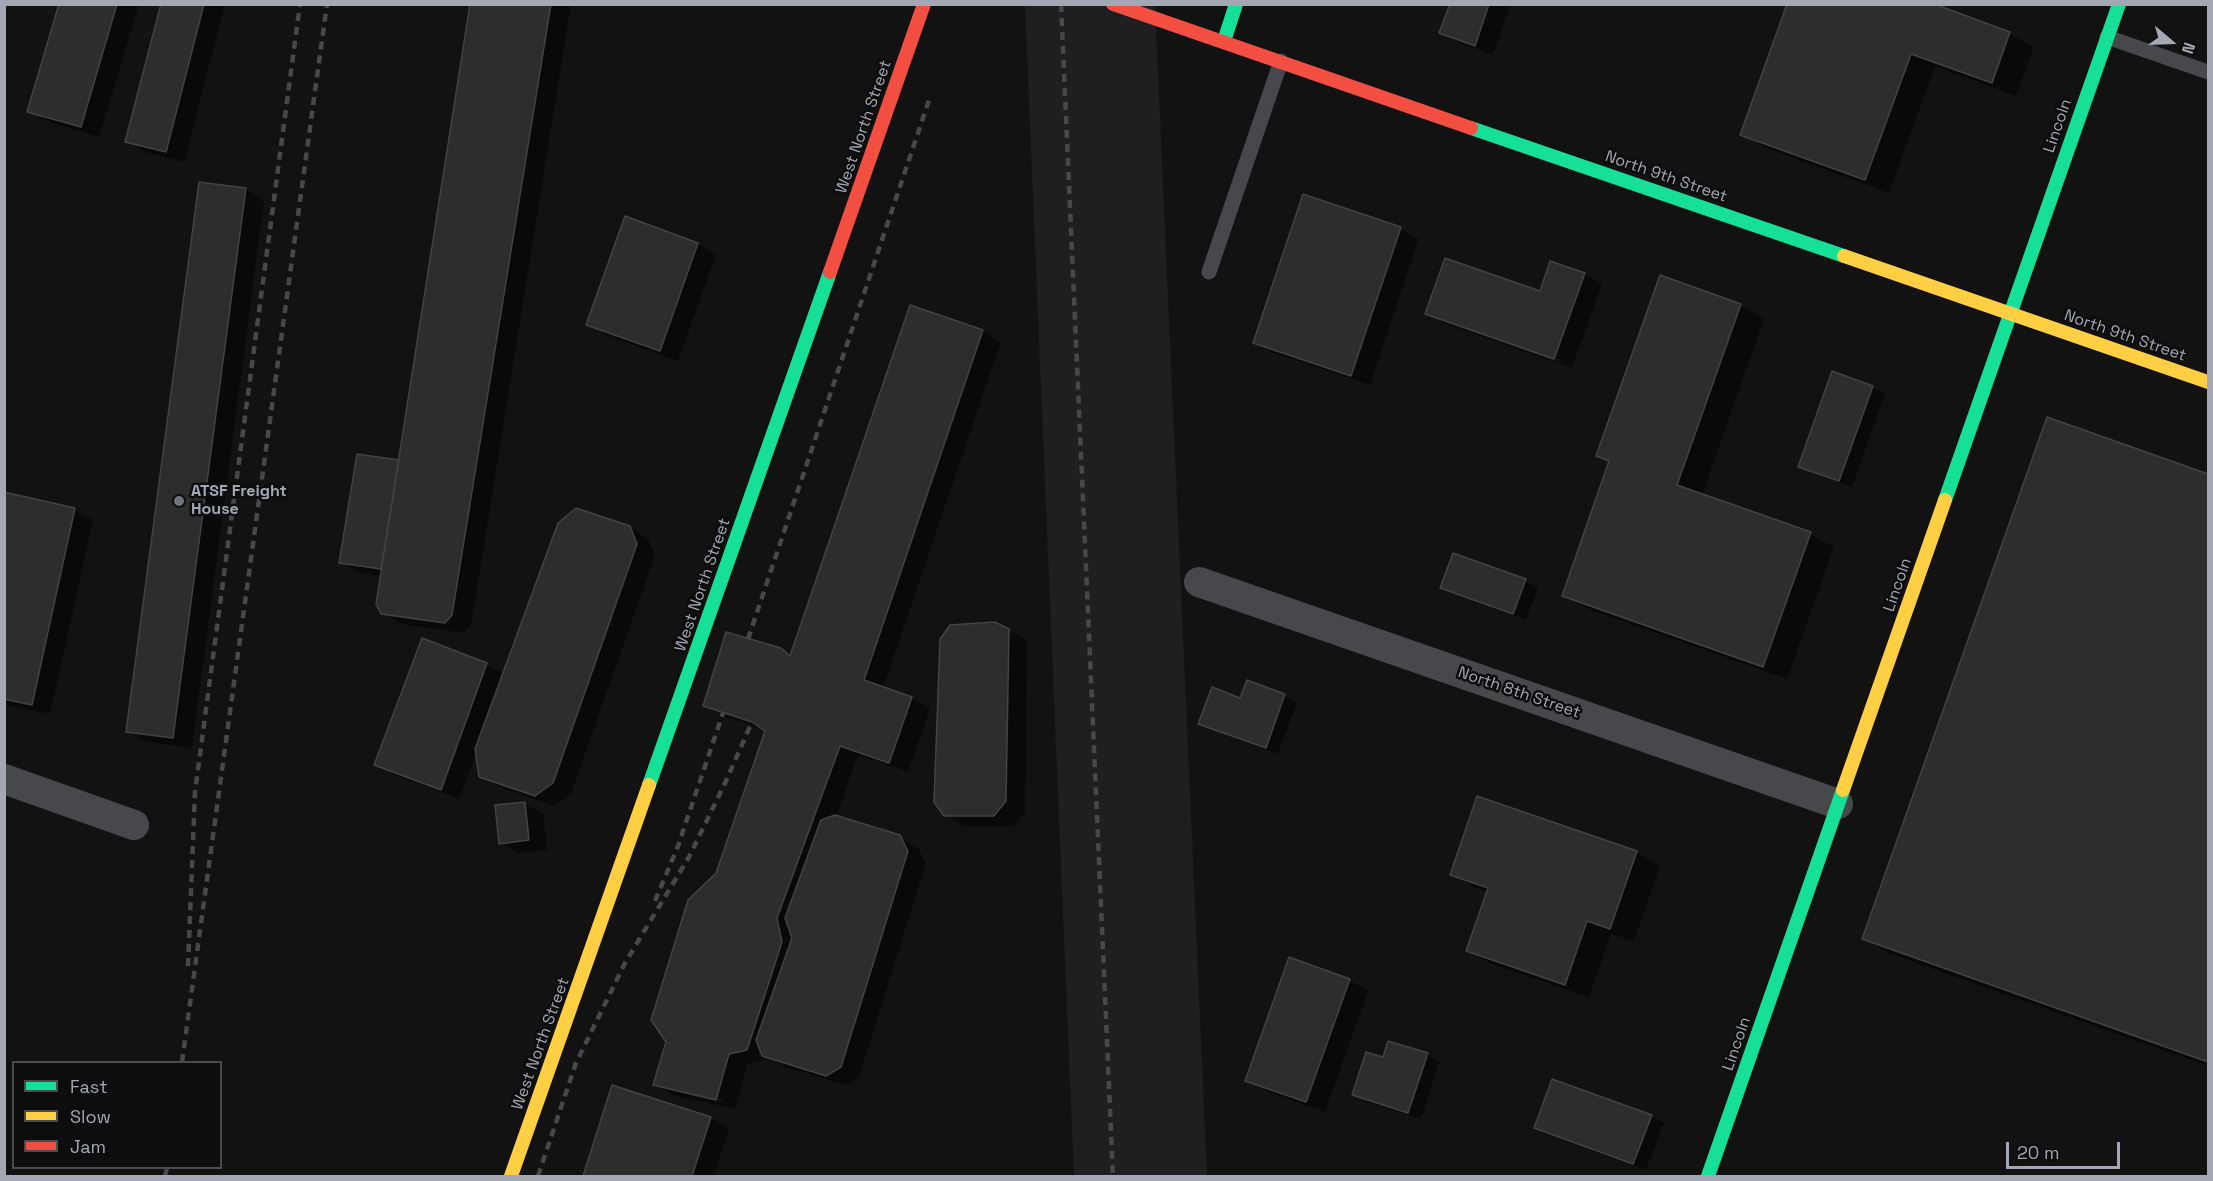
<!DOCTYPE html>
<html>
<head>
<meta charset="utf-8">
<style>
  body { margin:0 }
  #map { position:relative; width:2213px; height:1181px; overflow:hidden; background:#121213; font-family:"Space Grotesk",sans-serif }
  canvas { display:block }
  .frame { position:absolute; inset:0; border:6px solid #a3a8b4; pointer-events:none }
  .legend { position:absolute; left:12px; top:1061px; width:210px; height:108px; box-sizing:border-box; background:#0d0d0e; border:2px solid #494b50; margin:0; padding:8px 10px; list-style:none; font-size:18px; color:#a3a8b4 }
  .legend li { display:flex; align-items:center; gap:12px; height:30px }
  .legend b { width:30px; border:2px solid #494b50 }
  .north { position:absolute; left:2141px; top:12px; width:60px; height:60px; -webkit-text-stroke:4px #0d0d0e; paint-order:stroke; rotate:109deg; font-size:16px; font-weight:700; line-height:24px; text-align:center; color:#a3a8b4 }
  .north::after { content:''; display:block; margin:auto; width:21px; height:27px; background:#a3a8b4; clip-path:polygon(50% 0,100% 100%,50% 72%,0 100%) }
  .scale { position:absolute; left:2006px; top:1142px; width:114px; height:27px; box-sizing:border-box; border:3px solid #a3a8b4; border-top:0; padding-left:8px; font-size:18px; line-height:21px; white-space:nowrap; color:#a3a8b4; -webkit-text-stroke:4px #0d0d0e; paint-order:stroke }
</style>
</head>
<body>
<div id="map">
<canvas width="2213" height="1181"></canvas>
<div class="frame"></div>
<ul class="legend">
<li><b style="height:8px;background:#16e098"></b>Fast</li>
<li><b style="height:8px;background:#ffcf43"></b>Slow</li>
<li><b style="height:8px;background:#f24e42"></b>Jam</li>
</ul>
<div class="north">N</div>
<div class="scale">20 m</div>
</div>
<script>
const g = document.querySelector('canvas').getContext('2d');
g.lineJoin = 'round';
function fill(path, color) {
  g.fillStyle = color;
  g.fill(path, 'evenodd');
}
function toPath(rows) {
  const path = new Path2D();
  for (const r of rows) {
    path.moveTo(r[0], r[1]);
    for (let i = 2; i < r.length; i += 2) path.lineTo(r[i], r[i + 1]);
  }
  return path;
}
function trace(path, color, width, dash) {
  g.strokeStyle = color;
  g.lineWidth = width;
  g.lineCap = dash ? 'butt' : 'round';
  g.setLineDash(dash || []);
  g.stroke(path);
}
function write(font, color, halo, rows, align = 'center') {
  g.font = font + ' "Space Grotesk",sans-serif';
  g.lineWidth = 5;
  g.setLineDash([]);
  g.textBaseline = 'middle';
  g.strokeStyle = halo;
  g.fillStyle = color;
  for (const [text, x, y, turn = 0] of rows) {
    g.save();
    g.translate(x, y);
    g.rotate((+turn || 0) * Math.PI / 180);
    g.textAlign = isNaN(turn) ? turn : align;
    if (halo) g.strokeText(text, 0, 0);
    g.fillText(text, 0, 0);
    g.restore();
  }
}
const built = toPath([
  [1025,5,1155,5,1207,1176,1074,1176]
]);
const shadow = toPath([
  [61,4,139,4,99,137,47,121,29,111],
  [162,4,225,4,184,162,145,152,127,141],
  [472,4,571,4,471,626,464,633,401,624,382,613,382,576,360,573,341,562,400,462],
  [1451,4,1511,4,1493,55,1460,43,1441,33],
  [1929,4,2010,34,2034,47,2016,96,1935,66,1889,193,1766,148,1742,134],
  [246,190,264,201,192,748,147,742,128,731],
  [1304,196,1401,229,1419,239,1370,385,1273,353,1255,342],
  [625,218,698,244,716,255,678,361,606,335,588,324],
  [1584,274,1602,285,1572,368,1446,324,1427,313,1541,293],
  [1445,319,1561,360,1560,363,1445,322],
  [1740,305,1764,319,1702,495,1810,534,1834,547,1787,679,1588,609,1564,595,1610,463,1598,455],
  [911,307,983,331,1001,342,883,688,911,698,930,709,908,772,858,755,836,817,899,837,918,848,926,863,859,1077,846,1085,783,1066,767,1056,765,1060,747,1064,735,1109,673,1095,654,1084,718,874,767,730,724,716,705,706,780,649,791,656],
  [673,1088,724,1100,723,1103,673,1091],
  [1872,387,1885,394,1852,487,1812,473,1800,466],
  [2048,419,2208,476,2208,1066,1888,953,1864,939],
  [4,494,74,509,93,520,50,714,4,704],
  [629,527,648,539,655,556,571,793,555,806,499,787,480,776,477,751,459,799,395,775,376,764,423,640,487,664,504,674],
  [1525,581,1538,588,1526,620,1454,594,1442,587],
  [1008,630,1027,641,1025,812,1013,826,964,826,945,815],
  [1284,696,1297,703,1278,754,1213,730,1200,723,1241,700],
  [524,803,543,814,547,850,519,853,500,843],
  [1636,852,1660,866,1634,941,1611,934,1589,997,1492,964,1468,950,1488,892,1476,888,1452,874],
  [1349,980,1368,991,1325,1112,1266,1091,1247,1080],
  [1427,1054,1439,1062,1421,1119,1366,1102,1354,1094,1383,1059],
  [613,1087,711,1118,729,1129,714,1176,585,1176],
  [1651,1116,1664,1123,1646,1170,1548,1135,1536,1128]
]);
const building = toPath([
  [59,4,117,4,81,127,27,112,59,4],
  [161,4,204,4,166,152,125,142,161,4],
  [470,4,551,4,452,615,445,623,381,614,376,604,470,4],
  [1450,4,1489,4,1475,46,1439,33,1450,4],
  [1787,4,1934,4,2010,32,1992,83,1911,54,1865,180,1740,135,1787,4],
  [199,182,246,188,173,738,126,732,199,182],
  [1303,194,1401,227,1351,376,1253,343,1303,194],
  [625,216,698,243,660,351,586,325,625,216],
  [1445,258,1540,291,1550,261,1585,273,1554,359,1425,314,1445,258],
  [1660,275,1741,304,1677,485,1811,532,1763,667,1562,596,1609,461,1596,456,1660,275],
  [910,305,983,330,864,680,912,697,889,763,840,746,777,918,782,942,747,1050,729,1054,716,1100,653,1085,666,1042,651,1020,688,900,716,873,765,731,752,722,703,706,726,632,781,648,790,656,910,305],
  [1832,371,1873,386,1839,481,1798,467,1832,371],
  [2047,417,2208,474,2208,1062,1862,939,2047,417],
  [357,454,399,460,381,569,339,563,357,454],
  [4,492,75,508,32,705,4,699,4,492],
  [576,508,630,526,637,544,553,783,535,796,479,777,475,749,558,523,576,508],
  [1453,553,1526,579,1513,614,1440,588,1453,553],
  [995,622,1009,629,1006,801,994,816,944,816,934,802,940,639,950,625,995,622],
  [422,638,487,663,441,790,374,765,422,638],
  [1247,680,1285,694,1266,748,1198,724,1212,687,1240,698,1247,680],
  [1477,796,1637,851,1610,929,1587,921,1565,985,1466,951,1488,888,1450,875,1477,796],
  [525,802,529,840,499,844,495,805,525,802],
  [835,815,900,835,908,851,841,1067,826,1076,762,1056,756,1040,792,938,785,918,821,820,835,815],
  [1289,957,1350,979,1306,1102,1245,1081,1289,957],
  [1388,1041,1428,1053,1408,1113,1352,1095,1366,1052,1383,1057,1388,1041],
  [1552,1079,1652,1115,1633,1164,1534,1128,1552,1079],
  [612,1085,711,1117,692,1176,583,1176,612,1085]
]);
const lane = toPath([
  [2107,37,2208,72],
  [1209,272,1281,61]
]);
const street = toPath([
  [1199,582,1838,804],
  [4,779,134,825]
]);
const fast = toPath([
  [1224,41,1236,4],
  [1471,128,1844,256],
  [1945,500,2119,4],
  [649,785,830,272],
  [1708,1176,1843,790]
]);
const slow = toPath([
  [1844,256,2208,382],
  [1843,790,1945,500],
  [511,1176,649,785]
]);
const jam = toPath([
  [1113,4,1471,128],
  [830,272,924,4]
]);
const rail = toPath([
  [1061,4,1113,1176],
  [748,639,929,100],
  [655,901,678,846,723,713],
  [188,966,195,792,300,4],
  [182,1062,327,4],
  [165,1176,167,1168],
  [538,1176,576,1063,625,963,689,857,726,781,752,722]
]);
const markers = [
  [179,501,6,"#70747c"]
];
const streetNames = [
  ["Lincoln",2058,126,-71],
  ["West North Street",864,127,-71],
  ["North 9th Street",1666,177,19],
  ["North 9th Street",2125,336,19],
  ["West North Street",703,585,-71],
  ["Lincoln",1898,585,-71],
  ["North 8th Street",1519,693,19],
  ["West North Street",541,1044,-70],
  ["Lincoln",1737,1044,-71]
];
const poiNames = [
  ["ATSF Freight",191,492],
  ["House",191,510]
];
fill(built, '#1f1f21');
fill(shadow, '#0007');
fill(building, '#2d2d2e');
trace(building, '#424346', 1.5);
trace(lane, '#47484b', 15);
trace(street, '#47484b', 30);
trace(fast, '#16e098', 14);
trace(slow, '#ffcf43', 14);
trace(jam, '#f24e42', 14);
trace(rail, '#47484b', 4.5, [8, 6]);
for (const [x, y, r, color] of markers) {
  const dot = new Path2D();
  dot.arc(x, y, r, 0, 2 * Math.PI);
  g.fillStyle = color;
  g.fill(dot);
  trace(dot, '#0d0d0e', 2);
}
write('16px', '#a3a8b4', '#0d0d0e', streetNames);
write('bold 16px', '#a3a8b4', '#0d0d0e', poiNames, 'left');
</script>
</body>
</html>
